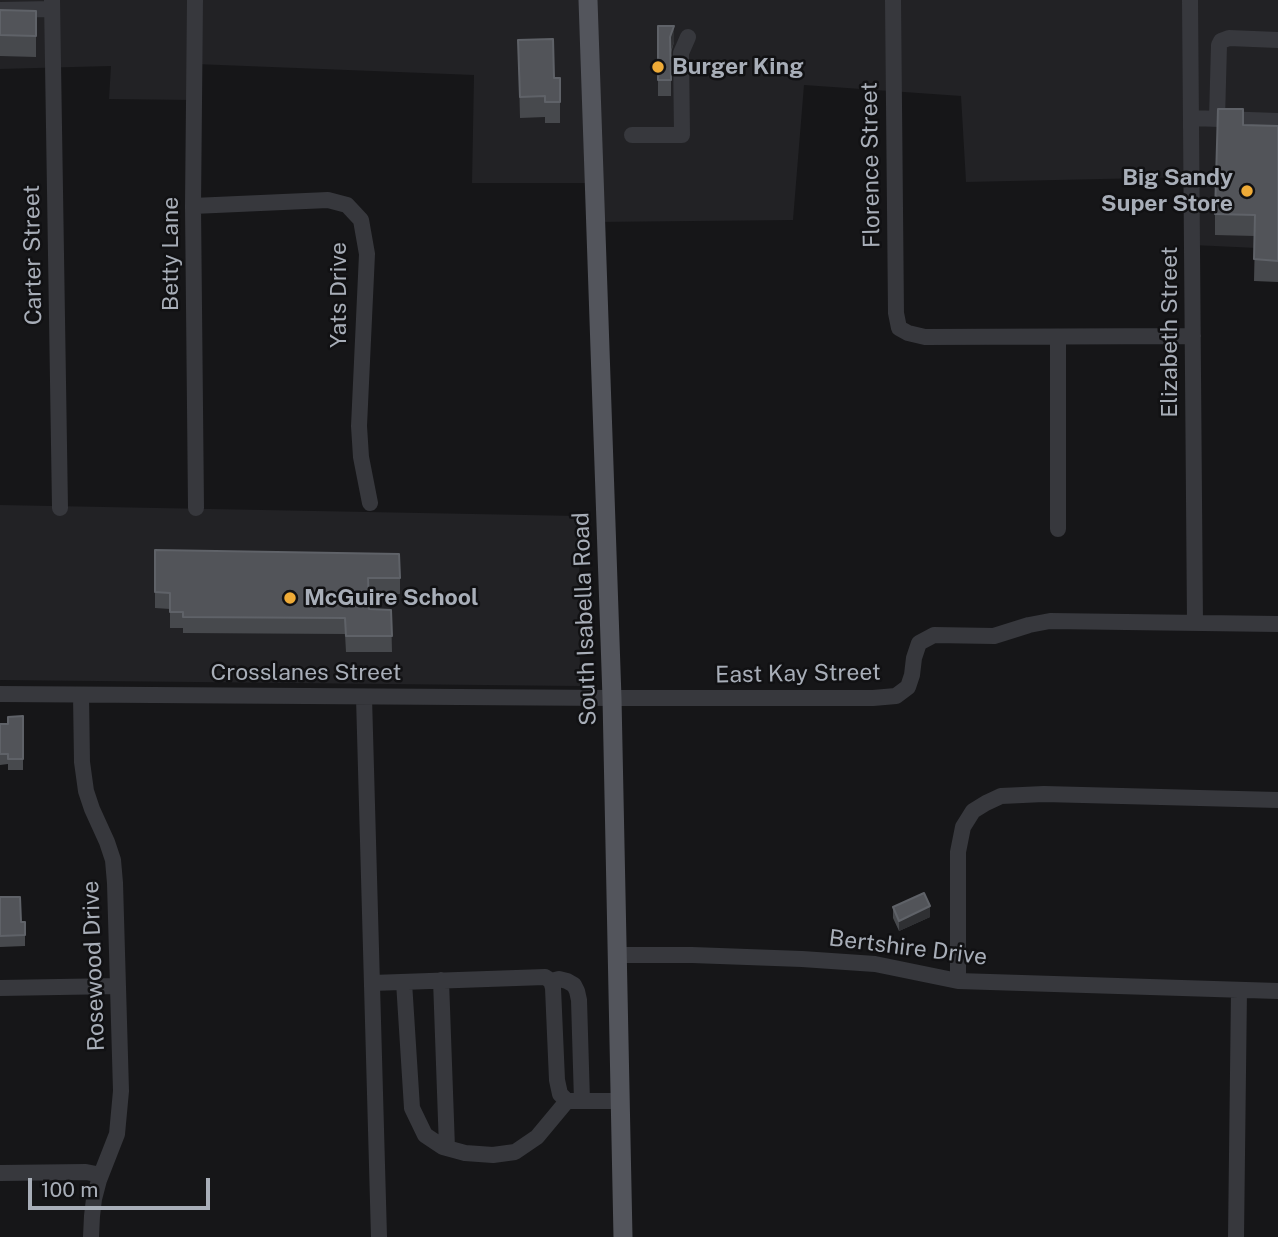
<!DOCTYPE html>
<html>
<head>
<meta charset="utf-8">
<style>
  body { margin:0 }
  #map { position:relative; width:1278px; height:1237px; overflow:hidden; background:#161618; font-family:"Public Sans",sans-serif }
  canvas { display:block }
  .scale { position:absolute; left:28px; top:1178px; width:182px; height:32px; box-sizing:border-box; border:4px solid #a8aeb8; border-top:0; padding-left:9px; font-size:21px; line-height:24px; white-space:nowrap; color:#a8aeb8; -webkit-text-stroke:5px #111113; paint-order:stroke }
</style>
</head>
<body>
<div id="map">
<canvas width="1278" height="1237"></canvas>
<div class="scale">100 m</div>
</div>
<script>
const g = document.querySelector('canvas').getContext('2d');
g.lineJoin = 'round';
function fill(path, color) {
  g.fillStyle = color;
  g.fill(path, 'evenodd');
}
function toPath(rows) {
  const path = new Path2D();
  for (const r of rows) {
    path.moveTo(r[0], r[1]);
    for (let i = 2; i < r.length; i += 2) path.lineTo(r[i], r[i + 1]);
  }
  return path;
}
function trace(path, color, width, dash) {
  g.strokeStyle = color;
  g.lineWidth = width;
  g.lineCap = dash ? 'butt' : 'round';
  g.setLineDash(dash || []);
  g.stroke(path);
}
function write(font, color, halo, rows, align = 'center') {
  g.font = font + ' "Public Sans",sans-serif';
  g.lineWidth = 5;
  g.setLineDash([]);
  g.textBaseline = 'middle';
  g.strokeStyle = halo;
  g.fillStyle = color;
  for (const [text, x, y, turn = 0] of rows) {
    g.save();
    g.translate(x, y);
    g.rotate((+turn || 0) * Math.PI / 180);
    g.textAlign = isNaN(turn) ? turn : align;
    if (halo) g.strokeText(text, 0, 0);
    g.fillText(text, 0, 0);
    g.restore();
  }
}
const built = toPath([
  [0,0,1278,0,1278,249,1193,245,1192,177,966,182,961,96,804,85,793,220,596,222,594,183,472,183,474,75,195,64,194,100,109,99,111,66,0,69],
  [0,505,579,516,580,686,0,680]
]);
const minor = toPath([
  [52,0,60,508],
  [195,0,193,206,196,508],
  [893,0,896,313,899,328,908,333,925,337,1193,336],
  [1190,0,1195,622],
  [0,10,52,9],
  [1191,118,1278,121],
  [1217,119,1219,45,1221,41,1229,38,1278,40],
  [632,135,682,135,681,53,688,37],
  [193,206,328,200,347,205,361,220,367,254,359,426,361,457,370,503],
  [1058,529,1058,338],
  [0,694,612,698,873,698,896,696,908,687,912,675,914,658,919,643,934,635,994,636,1029,625,1050,621,1278,624],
  [81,695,82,762,86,791,92,809,107,842,113,860,115,883,121,1091,117,1134,99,1180,94,1199,92,1216,91,1237],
  [364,697,379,1237],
  [616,955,692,955,802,959,875,964,958,981,1278,991],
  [441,980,447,1148],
  [551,981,559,979,567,981,574,985,577,991,579,1000,582,1101],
  [958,981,958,852,963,827,973,811,986,803,1001,796,1044,794,1278,800],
  [404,982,412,1108,425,1135,443,1147,465,1153,493,1155,515,1152,537,1137,567,1101],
  [372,983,545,977,551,981,553,988,557,1080,560,1094,567,1101,620,1101],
  [0,988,118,986],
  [0,1173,86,1172,101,1175],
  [1236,1237,1239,990]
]);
const major = toPath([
  [588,0,612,698,623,1237]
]);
const wall = toPath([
  [0,10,36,11,36,57,0,56],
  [658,26,674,42,671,53,671,96,658,96],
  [518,40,554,78,560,78,560,123,545,123,545,117,520,118],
  [1243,125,1278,126,1278,282,1254,281,1255,236,1215,235,1215,214],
  [155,550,400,578,400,594,369,594,369,609,391,610,392,652,346,652,345,634,183,633,183,628,170,628,170,609,155,608],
  [23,716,23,770,8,770,8,764,0,765,0,724,8,724],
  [0,897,21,922,25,922,25,946,0,947],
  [893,907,930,917,899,931,893,918]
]);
const shadedWall = toPath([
  [674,26,674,42,670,53,670,37],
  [930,906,930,917,899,931,899,921]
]);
const building = toPath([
  [0,10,36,11,36,36,0,35,0,10],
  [658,26,674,26,670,37,671,80,658,80,658,26],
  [553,39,554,78,560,78,560,102,545,102,545,96,520,97,518,40,553,39],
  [1218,109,1243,109,1243,125,1278,126,1278,261,1254,259,1255,215,1215,214,1218,109],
  [155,550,399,554,400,578,368,578,369,609,391,610,392,636,346,636,345,618,183,617,183,612,170,612,170,593,155,592,155,550],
  [23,716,23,759,8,759,8,754,0,754,0,724,8,724,8,717,23,716],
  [924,893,930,906,899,921,893,907,924,893],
  [0,897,20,897,21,922,25,922,25,935,0,936,0,897]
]);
const markers = [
  [658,67,7,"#efab37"],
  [1247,191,7,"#efab37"],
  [290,598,7,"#efab37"]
];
const poiNames = [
  ["Burger King",672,67],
  ["Big Sandy",1233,178,"right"],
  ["Super Store",1233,204,"right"],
  ["McGuire School",304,598]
];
const streetNames = [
  ["Florence Street",871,165,-91],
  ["Betty Lane",171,254,-90],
  ["Carter Street",33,255,-91],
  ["Yats Drive",339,295,-90],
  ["Elizabeth Street",1170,332,-90],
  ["South Isabella Road",585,619,-92],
  ["Crosslanes Street",306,673],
  ["East Kay Street",798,674,-1],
  ["Bertshire Drive",908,948,7],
  ["Rosewood Drive",94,966,-92]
];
fill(built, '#222225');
trace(minor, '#37383d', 16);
trace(major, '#53555c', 19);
fill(wall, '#47494d');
fill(shadedWall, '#2f3033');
fill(building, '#525459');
trace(building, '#5f6268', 2);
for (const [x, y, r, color] of markers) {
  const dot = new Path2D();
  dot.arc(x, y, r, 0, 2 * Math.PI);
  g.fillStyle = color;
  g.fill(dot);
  trace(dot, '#111113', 2.5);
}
write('bold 23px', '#a8aeb8', '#111113', poiNames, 'left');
write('23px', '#a8aeb8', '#111113', streetNames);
</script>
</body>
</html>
